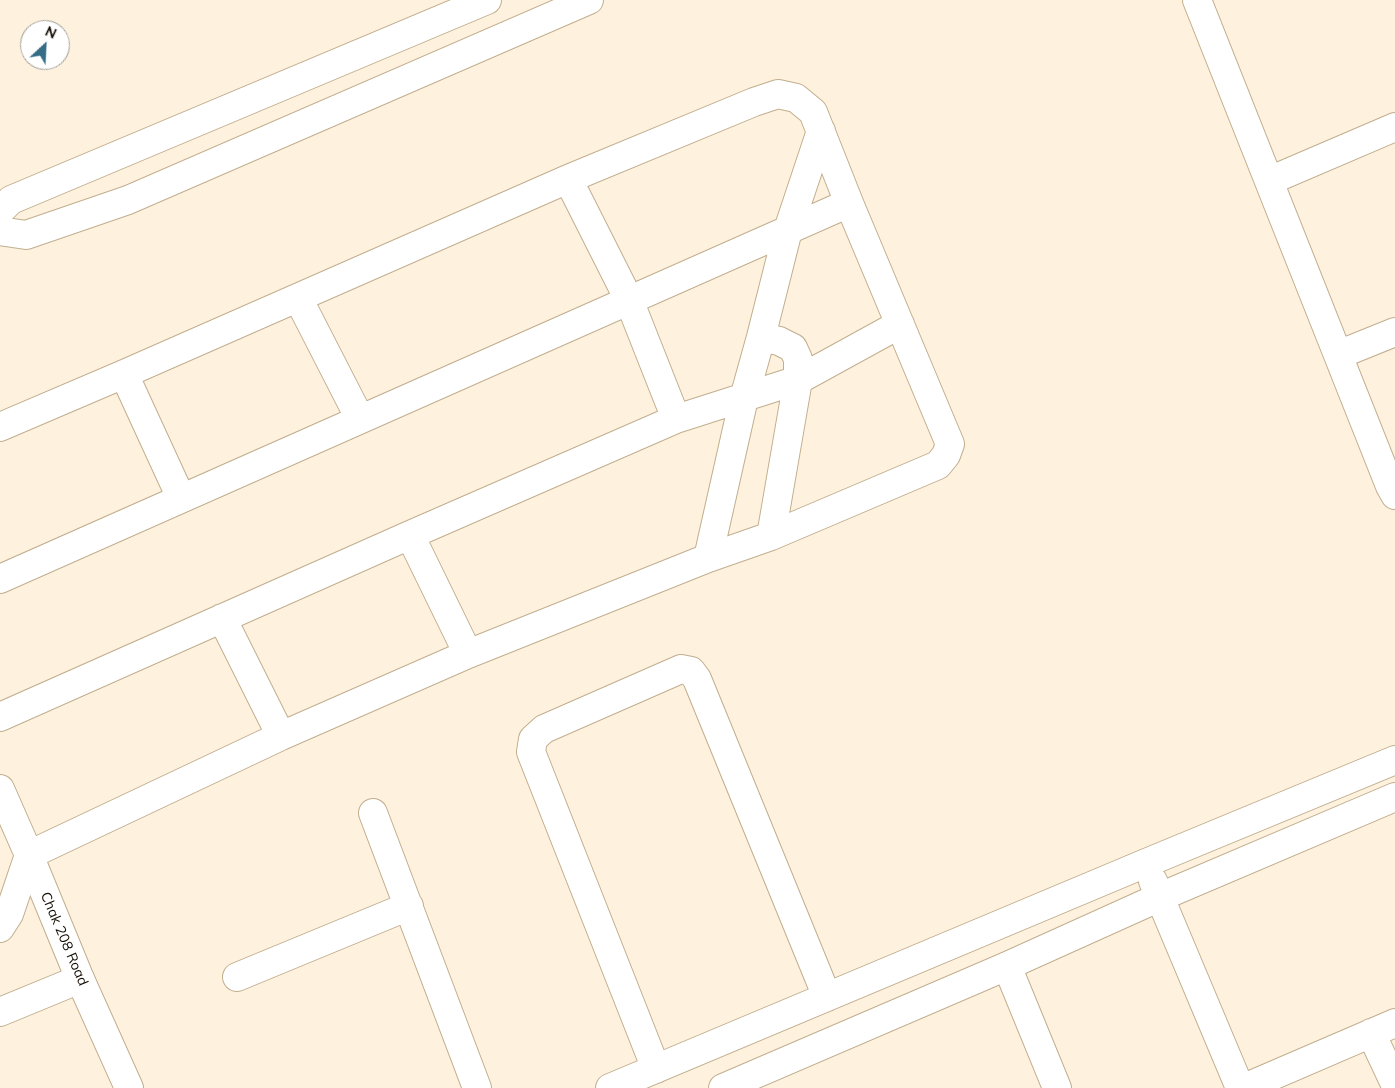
<!DOCTYPE html>
<html>
<head>
<meta charset="utf-8">
<style>
  body { margin:0 }
  #map { position:relative; width:1395px; height:1088px; overflow:hidden; background:#fef2de; font-family:Mulish,sans-serif }
  canvas { display:block }
  .north { position:absolute; left:20px; top:20px; width:50px; height:50px; box-sizing:border-box; background:#fff; border:1px solid #a19e9a; border-radius:50%; rotate:25deg; font-size:14px; font-weight:700; line-height:20px; text-align:center; color:#140d03 }
  .north::after { content:''; display:block; margin:auto; width:18px; height:22px; background:#356d87; clip-path:polygon(50% 0,100% 100%,50% 72%,0 100%) }
</style>
</head>
<body>
<div id="map">
<canvas width="1395" height="1088"></canvas>
<div class="north">N</div>
</div>
<script>
const g = document.querySelector('canvas').getContext('2d');
g.lineJoin = 'round';
function toPath(rows) {
  const path = new Path2D();
  for (const r of rows) {
    path.moveTo(r[0], r[1]);
    for (let i = 2; i < r.length; i += 2) path.lineTo(r[i], r[i + 1]);
  }
  return path;
}
function trace(path, color, width, dash) {
  g.strokeStyle = color;
  g.lineWidth = width;
  g.lineCap = dash ? 'butt' : 'round';
  g.setLineDash(dash || []);
  g.stroke(path);
}
function write(font, color, halo, rows, align = 'center') {
  g.font = font + ' Mulish,sans-serif';
  g.lineWidth = 5;
  g.setLineDash([]);
  g.textBaseline = 'middle';
  g.strokeStyle = halo;
  g.fillStyle = color;
  for (const [text, x, y, turn = 0] of rows) {
    g.save();
    g.translate(x, y);
    g.rotate((+turn || 0) * Math.PI / 180);
    g.textAlign = isNaN(turn) ? turn : align;
    if (halo) g.strokeText(text, 0, 0);
    g.fillText(text, 0, 0);
    g.restore();
  }
}
const street = toPath([
  [1197,0,1390,486,1395,495],
  [568,179,629,300,676,419],
  [1269,181,1395,127],
  [0,211,11,200,487,0],
  [0,231,26,235,128,200,589,0],
  [298,298,360,419],
  [761,337,779,341,793,348,798,359,798,380,771,536],
  [1338,355,1395,332],
  [124,374,181,498],
  [0,427,124,374,568,179,754,102,778,94,796,98,813,112,849,203,950,444,946,455,938,465,771,536,708,558,468,654,281,736,29,855,9,914,0,928],
  [410,535,468,654],
  [708,558,744,398,761,337,788,230,821,131],
  [0,579,849,203],
  [222,618,281,736],
  [0,717,410,535,676,419,798,380,900,324],
  [373,813,477,1088],
  [1153,881,1240,1088],
  [1007,966,1057,1088],
  [237,977,409,906],
  [0,1012,80,979],
  [1371,1033,1395,1084],
  [656,1069,531,752,533,739,544,729,681,669,691,671,697,679,827,997],
  [610,1088,1146,863,1395,760],
  [723,1088,1007,966,1160,897,1395,797],
  [1244,1088,1395,1023]
]);
const secondary = toPath([
  [0,789,29,855,80,979,129,1088]
]);
const streetNames = [
  ["Chak 208 Road",64,939,67]
];
trace(street, '#c1ae8e', 30);
trace(secondary, '#c1ae8e', 30);
trace(street, '#fff', 28);
trace(secondary, '#fff', 28);
write('14px', '#140d03', '#fff', streetNames);
</script>
</body>
</html>
